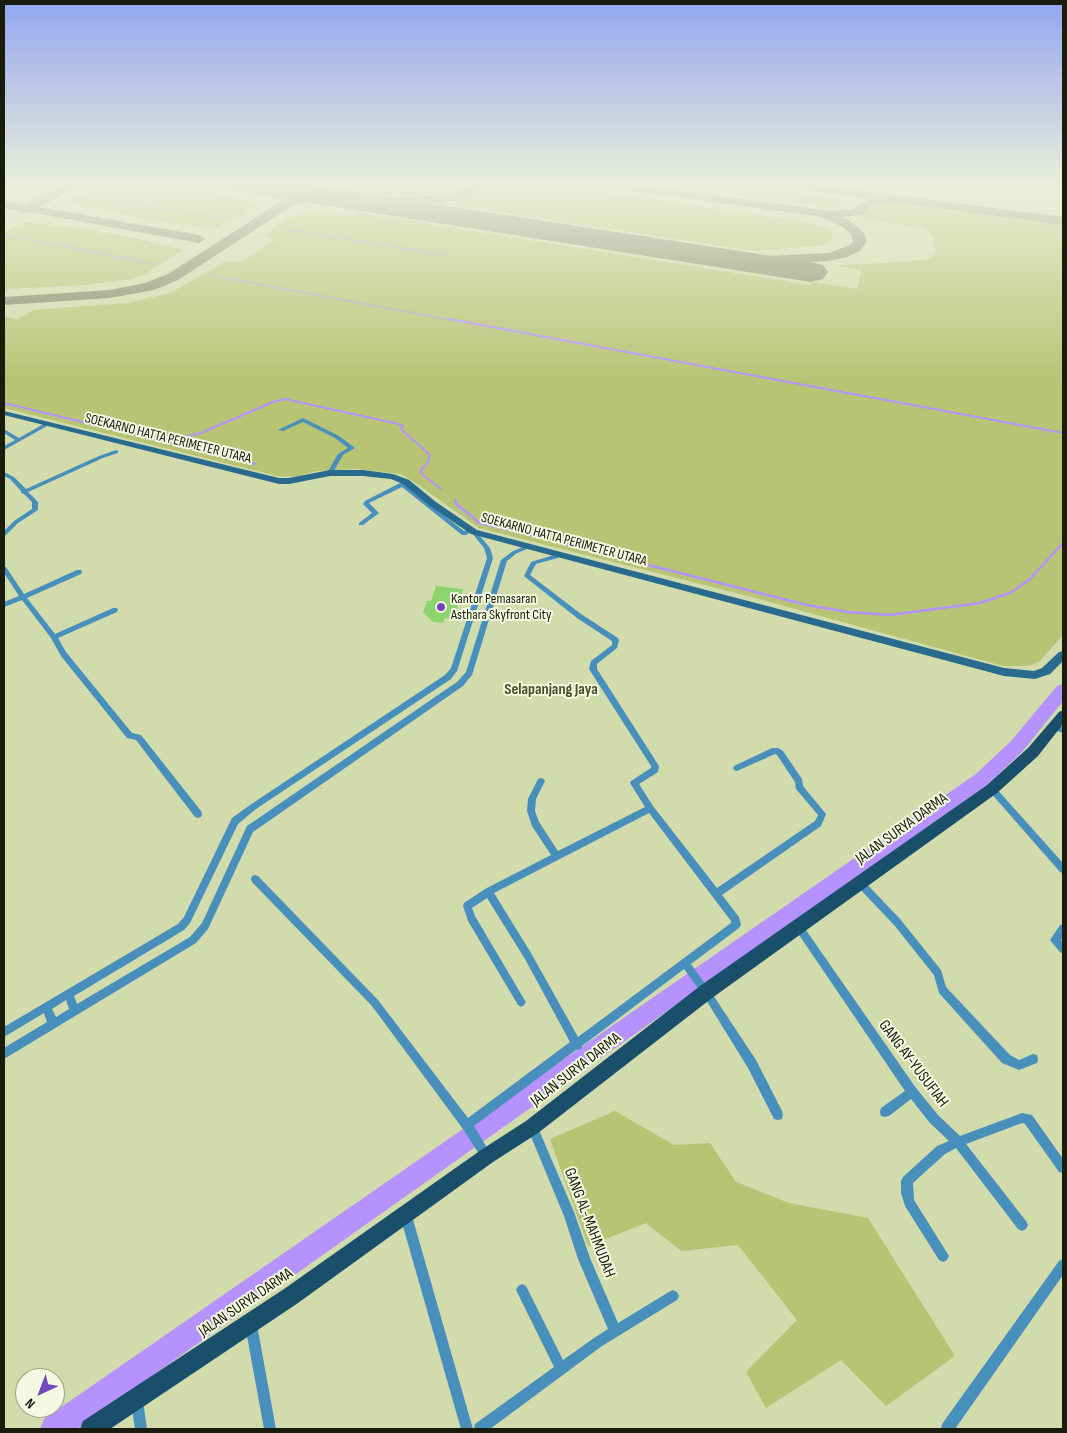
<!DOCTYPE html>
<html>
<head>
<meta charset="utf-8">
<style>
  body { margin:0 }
  #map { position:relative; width:1067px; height:1433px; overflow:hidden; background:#d1dbac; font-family:"Sofia Sans Condensed",sans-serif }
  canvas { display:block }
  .frame { position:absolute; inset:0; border:5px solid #191c0b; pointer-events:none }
  .north { position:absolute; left:15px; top:1368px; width:50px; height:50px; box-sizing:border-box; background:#f4f9e1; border:1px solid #9ca18b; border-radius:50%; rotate:223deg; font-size:14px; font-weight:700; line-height:20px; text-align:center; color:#191c0b }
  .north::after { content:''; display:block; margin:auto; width:18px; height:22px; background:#7446bf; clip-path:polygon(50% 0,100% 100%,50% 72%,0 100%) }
</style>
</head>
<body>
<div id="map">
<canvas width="1067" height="1433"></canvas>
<div class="frame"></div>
<div class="north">N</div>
</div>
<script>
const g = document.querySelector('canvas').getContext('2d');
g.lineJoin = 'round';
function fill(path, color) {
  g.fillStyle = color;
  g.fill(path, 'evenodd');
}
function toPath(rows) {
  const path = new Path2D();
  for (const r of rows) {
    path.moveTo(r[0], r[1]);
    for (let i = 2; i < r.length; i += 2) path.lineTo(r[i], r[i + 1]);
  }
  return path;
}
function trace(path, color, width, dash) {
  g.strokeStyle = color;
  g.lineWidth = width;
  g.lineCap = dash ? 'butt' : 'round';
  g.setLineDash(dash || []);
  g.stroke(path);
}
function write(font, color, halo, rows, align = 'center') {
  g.font = font + ' "Sofia Sans Condensed",sans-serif';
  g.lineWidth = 4;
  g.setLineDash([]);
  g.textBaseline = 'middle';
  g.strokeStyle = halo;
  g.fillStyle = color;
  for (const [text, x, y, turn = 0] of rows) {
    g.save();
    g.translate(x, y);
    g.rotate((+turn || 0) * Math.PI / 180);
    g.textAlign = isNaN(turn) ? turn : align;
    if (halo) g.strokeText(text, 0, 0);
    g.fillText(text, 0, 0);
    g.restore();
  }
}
const green = toPath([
  [4,182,57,182,22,195,4,193],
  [105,182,158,184,169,182,220,190,215,193,259,204,242,216,215,228,162,222,67,203,68,201],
  [301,182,465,182,455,189,443,193,394,196],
  [501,182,534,182,807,222,828,229,832,232,833,239,826,244,818,246,754,251,446,204,475,196],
  [645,182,731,182,824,196,840,199,843,202,840,207,827,207],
  [886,199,1063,221,1063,635,1039,662,1027,666,1003,666,748,596,479,528,420,486,401,474,357,469,317,471,296,477,277,476,4,408,4,318,6,317,18,319,34,310,127,303,170,293,226,261,242,262,274,240,266,237,265,235,278,225,302,211,356,216,361,213,811,285,812,282,857,289,862,270,836,266,927,260,934,256,936,252,933,238,925,228,862,219,864,206,866,204,875,200],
  [26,222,79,228,134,238,183,250,145,274,131,279,86,285,4,289,4,232],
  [615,1111,674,1145,710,1143,736,1182,789,1203,868,1218,955,1356,886,1406,841,1360,766,1408,746,1372,797,1320,738,1245,681,1251,646,1223,588,1246,550,1139]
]);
const streamFar2 = toPath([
  [4,182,28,186],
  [93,197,216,218],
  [291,230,444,255],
  [4,235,156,264],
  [210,275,456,321]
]);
const streamFar1 = toPath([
  [449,319,1063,433],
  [4,403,256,464],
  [188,436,201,433,273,402,285,399,403,425,401,429,430,455,428,462,421,470,422,474,441,489]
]);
const stream = toPath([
  [455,500,456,504,480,523,535,536],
  [561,543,807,605,848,612,890,615,980,603,1010,593,1029,580,1063,543]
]);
const river = toPath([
  [1063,684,1063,701,1023,751,988,784,77,1429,40,1429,44,1419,976,774,1011,741,1057,686,1063,684]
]);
const taxiway = toPath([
  [71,182,86,182,39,207,199,235,205,239,199,243,28,212,22,214,16,210,4,208,4,200,25,204,71,182],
  [474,182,488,182,468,197,443,203,390,206,342,201,311,201,293,205,178,280,154,290,110,298,4,305,4,297,110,290,145,283,168,274,285,199,311,193,390,198,443,195,460,191,474,182],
  [584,182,615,182,831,211,854,209,868,199,769,185,763,182,795,182,1063,217,1063,225,902,203,877,204,870,207,862,215,842,217,849,220,863,232,867,241,860,251,847,257,829,261,746,265,715,261,708,257,715,253,746,257,829,253,850,245,853,241,851,234,841,226,822,217,590,185,584,182]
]);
const runway = toPath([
  [221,182,291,182,811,262,823,265,828,272,823,279,811,282,235,191,225,188,221,182]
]);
const building = toPath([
  [436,586,463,589,454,619,445,618,443,623,433,622,423,612,427,601,431,601]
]);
const street = toPath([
  [303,418,339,436,355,448,343,455,332,474,330,475,327,473,338,454,348,448,335,438,303,422,283,431,278,430,303,418],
  [47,422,50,424,49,425,4,450,4,446,15,440,4,433,4,429,19,438,47,422],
  [116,450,118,451,118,453,103,458,28,492,38,502,38,510,18,523,6,535,4,536,4,531,14,521,32,509,32,502,24,494,21,493,21,491,10,479,4,476,4,472,14,477,26,489,99,456,116,450],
  [402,482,464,531,470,528,473,530,476,531,490,548,493,558,457,671,451,679,256,809,238,824,190,923,184,930,74,996,77,1004,190,937,202,923,247,826,457,682,466,672,501,560,513,551,528,545,532,545,532,547,517,553,507,561,472,675,463,686,253,832,208,929,196,943,4,1059,4,1048,47,1022,44,1013,4,1037,4,1027,178,924,184,917,232,818,250,805,445,675,451,668,487,558,484,548,471,532,466,535,462,535,402,487,369,503,379,513,363,525,359,525,359,523,372,513,363,504,365,501,402,482],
  [66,1000,69,1009,56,1017,52,1009,66,1000],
  [558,552,561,554,558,558,536,564,530,575,581,614,618,638,619,640,617,648,597,664,597,669,659,766,658,772,639,784,653,806,717,888,815,821,818,815,796,789,795,782,777,755,775,754,737,771,734,770,733,768,734,766,772,748,778,748,783,751,802,779,803,786,826,814,821,826,722,895,739,917,741,925,739,928,691,964,709,989,756,1060,782,1111,783,1115,782,1119,778,1120,774,1119,748,1068,703,995,684,969,582,1046,581,1049,576,1050,474,1126,492,1156,491,1160,487,1161,483,1160,463,1129,372,1006,252,882,251,879,252,876,255,875,258,876,378,1000,468,1118,570,1042,525,959,487,898,472,908,475,916,524,999,526,1002,524,1005,521,1007,518,1005,468,921,463,906,464,903,485,889,551,855,532,826,527,811,528,799,538,779,541,778,544,779,545,781,536,799,535,811,539,822,558,851,645,807,630,783,631,781,651,768,651,766,589,669,591,661,612,645,612,641,577,618,524,576,531,562,554,555,556,553,558,552],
  [649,813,731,921,731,923,578,1037,531,953,494,893,649,813],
  [4,567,6,567,24,594,77,570,81,570,82,572,81,574,27,598,55,634,113,608,117,608,118,610,117,612,58,638,66,652,132,733,141,735,201,811,202,814,201,817,198,818,195,817,136,740,127,738,61,656,51,638,22,600,4,607,4,602,19,596,4,573,4,567],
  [1054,724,1063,727,1063,733,1051,729,1050,727,1051,725,1054,724],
  [992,786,995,787,1063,863,1063,873,1060,872,989,791,988,789,989,787,992,786],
  [860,879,863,880,900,919,941,970,946,987,1010,1055,1019,1060,1033,1054,1037,1055,1038,1059,1037,1063,1019,1070,1002,1063,939,993,934,975,894,925,857,886,856,883,857,880,860,879],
  [798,922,801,923,916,1088,938,1115,960,1136,1022,1113,1032,1115,1063,1159,1063,1173,1059,1172,1025,1124,1022,1123,966,1144,1026,1221,1028,1225,1026,1229,1022,1231,1018,1229,956,1148,945,1154,913,1183,914,1200,949,1256,947,1260,943,1262,939,1260,905,1206,901,1193,901,1181,903,1177,937,1146,949,1141,930,1123,911,1099,889,1116,885,1117,881,1116,880,1112,881,1108,905,1091,795,929,793,926,795,923,798,922],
  [1063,924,1063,936,1061,940,1063,942,1063,954,1060,952,1050,940,1060,925,1063,924],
  [532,1122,536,1123,574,1212,590,1258,618,1323,669,1292,673,1290,677,1292,679,1296,677,1300,602,1346,490,1429,474,1429,475,1424,554,1367,518,1294,516,1290,518,1286,522,1284,526,1286,563,1360,594,1338,608,1329,578,1259,564,1216,527,1127,528,1123,532,1122],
  [406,1210,410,1212,412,1216,473,1429,461,1429,400,1216,402,1212,406,1210],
  [1063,1259,1063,1275,955,1429,941,1429,942,1424,1059,1261,1063,1259],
  [251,1319,255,1321,257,1325,276,1429,264,1429,245,1325,247,1321,251,1319],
  [137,1395,141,1397,143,1401,147,1429,135,1429,131,1401,133,1397,137,1395]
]);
const secondary = toPath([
  [4,411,279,478,289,478,330,470,363,470,393,474,409,480,436,502,477,530,1004,668,1034,671,1042,668,1059,652,1063,651,1063,661,1050,674,1035,679,1004,676,471,534,430,506,403,484,391,479,363,476,330,476,289,484,279,484,4,415,4,411]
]);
const primary = toPath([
  [1063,710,1063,724,1038,756,997,793,712,998,538,1133,493,1162,298,1303,110,1429,80,1429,83,1421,284,1289,481,1150,526,1121,700,986,987,785,1028,748,1059,712,1063,710]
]);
const markers = [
  [441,607,5,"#7446bf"]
];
const streetNames = [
  ["SOEKARNO HATTA PERIMETER UTARA",168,439,14],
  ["SOEKARNO HATTA PERIMETER UTARA",564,540,15]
];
const poiNames = [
  ["Kantor Pemasaran",451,599],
  ["Asthara Skyfront City",451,615]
];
const quarterNames = [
  ["Selapanjang Jaya",551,690]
];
const nearStreetnames = [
  ["JALAN SURYA DARMA",902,829,-36],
  ["GANG AY-YUSUFIAH",913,1064,53],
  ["JALAN SURYA DARMA",576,1070,-38],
  ["GANG AL-MAHMUDAH",589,1223,69],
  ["JALAN SURYA DARMA",246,1303,-34]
];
fill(green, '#b6c473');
trace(streamFar2, '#b592fe', 1);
trace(streamFar1, '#b592fe', 2);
trace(stream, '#b592fe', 2.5);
fill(river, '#b592fe');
fill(taxiway, '#7f8664');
fill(runway, '#7f8664');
fill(building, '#8cd46d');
fill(street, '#4890bb');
fill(secondary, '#296a8f');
fill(primary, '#1a4f6c');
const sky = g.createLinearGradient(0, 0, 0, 383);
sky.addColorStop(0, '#93a6f1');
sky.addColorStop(0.48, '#eaefda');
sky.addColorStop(1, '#eaefda00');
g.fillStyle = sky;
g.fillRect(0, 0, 1067, 383);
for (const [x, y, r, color] of markers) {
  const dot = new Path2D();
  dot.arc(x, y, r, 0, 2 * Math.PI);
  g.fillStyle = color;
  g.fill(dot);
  trace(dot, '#f4f9e1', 2);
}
write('14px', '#191c0b', '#f4f9e1', streetNames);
write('14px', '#191c0b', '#f4f9e1', poiNames, 'left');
write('bold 16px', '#484e25', '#f4f9e1', quarterNames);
write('16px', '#191c0b', '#f4f9e1', nearStreetnames);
</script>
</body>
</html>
